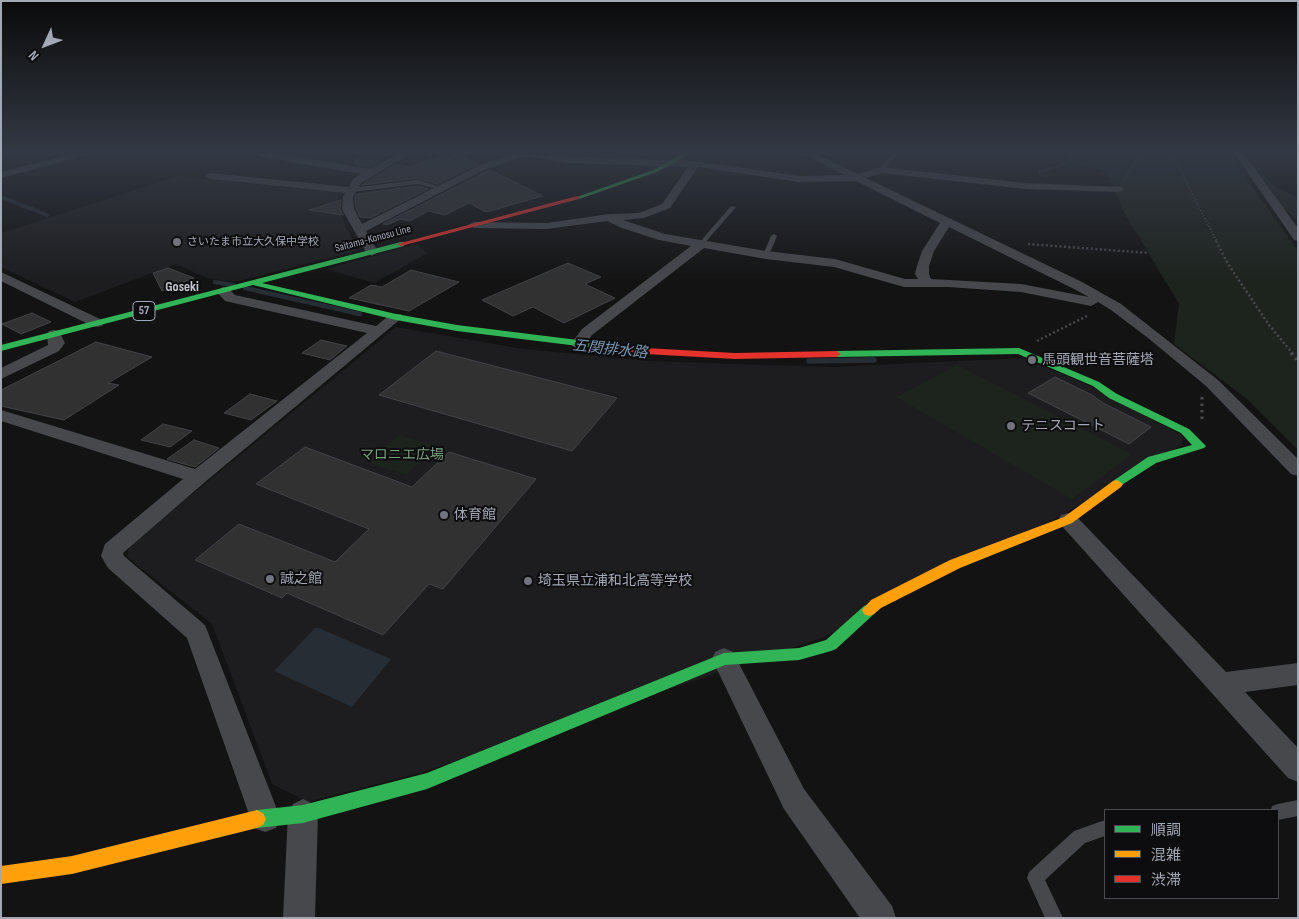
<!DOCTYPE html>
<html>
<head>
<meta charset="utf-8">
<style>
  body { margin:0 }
  #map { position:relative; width:1299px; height:919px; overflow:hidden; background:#131313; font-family:"Sofia Sans Condensed","Noto Sans JP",sans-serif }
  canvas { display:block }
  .frame { position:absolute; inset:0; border:2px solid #a3a8b5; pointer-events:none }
  .legend { position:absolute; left:1104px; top:809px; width:175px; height:90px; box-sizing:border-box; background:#0d0d0f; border:1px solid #494b51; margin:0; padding:6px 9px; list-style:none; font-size:15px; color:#a3a8b5 }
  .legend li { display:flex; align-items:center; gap:10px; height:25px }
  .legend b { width:25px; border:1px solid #494b51 }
  .north { position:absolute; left:20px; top:20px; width:50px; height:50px; -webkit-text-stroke:4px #0d0d0f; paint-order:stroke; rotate:227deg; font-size:14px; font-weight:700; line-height:20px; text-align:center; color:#a3a8b5 }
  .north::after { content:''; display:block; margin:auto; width:18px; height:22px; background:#a3a8b5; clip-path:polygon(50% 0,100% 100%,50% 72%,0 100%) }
</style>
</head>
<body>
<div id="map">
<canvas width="1299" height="919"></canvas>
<div class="frame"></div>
<ul class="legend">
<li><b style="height:6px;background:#30b455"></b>順調</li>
<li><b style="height:6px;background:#ff9f0a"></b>混雑</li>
<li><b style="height:6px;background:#e5322d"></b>渋滞</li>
</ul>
<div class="north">N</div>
</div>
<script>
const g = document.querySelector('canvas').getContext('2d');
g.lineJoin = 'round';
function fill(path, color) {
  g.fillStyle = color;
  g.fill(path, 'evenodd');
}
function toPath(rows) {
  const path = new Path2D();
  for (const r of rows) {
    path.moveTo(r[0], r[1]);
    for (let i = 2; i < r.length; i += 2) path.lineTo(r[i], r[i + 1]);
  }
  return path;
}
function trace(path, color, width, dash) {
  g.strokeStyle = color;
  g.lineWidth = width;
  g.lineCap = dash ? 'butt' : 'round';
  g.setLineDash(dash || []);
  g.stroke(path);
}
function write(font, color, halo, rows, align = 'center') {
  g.font = font + ' "Sofia Sans Condensed","Noto Sans JP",sans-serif';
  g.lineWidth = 4;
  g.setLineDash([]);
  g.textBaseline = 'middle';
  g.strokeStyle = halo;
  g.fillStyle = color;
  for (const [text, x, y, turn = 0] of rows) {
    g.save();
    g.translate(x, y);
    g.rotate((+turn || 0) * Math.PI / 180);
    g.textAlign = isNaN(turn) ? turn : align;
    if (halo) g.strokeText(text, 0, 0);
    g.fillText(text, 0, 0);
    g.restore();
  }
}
const built = toPath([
  [179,176,339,193,337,205,357,251,235,282,207,278,176,264,75,302,1,267,1,233],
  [417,244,428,253,374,283,326,269],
  [396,327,523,349,649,361,831,367,1023,358,1086,384,1183,436,1182,445,1062,515,824,637,423,772,308,802,272,784,212,624,127,557,129,546]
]);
const green = toPath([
  [1066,154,1229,154,1298,251,1298,450,1247,399,1174,344,1179,304,1124,212,1107,171,1064,161,1069,156],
  [1245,159,1276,187,1298,198,1298,222,1270,196],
  [957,365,1132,454,1072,499,896,397],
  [399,435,436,446,406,475,367,462]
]);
const water = toPath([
  [316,627,391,659,352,707,274,671]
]);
const streamFar2 = toPath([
  [1,197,47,215]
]);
const streamFar1 = toPath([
  [215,282,233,285],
  [245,288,360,314]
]);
const stream = toPath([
  [809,361,874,360]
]);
const building = toPath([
  [445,154,451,154,443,158,444,162,450,163,462,156,478,164,437,184,418,178,362,185,396,164,410,167,445,154],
  [355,158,380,162,370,167,356,165,355,158],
  [490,170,543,196,486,212,469,203,445,215,428,211,410,221,400,219,387,225,383,224,490,170],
  [418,186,428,189,370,218,360,217,356,208,355,197,357,194,418,186],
  [341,200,340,209,343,215,309,210,341,200],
  [568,263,601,277,585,284,615,298,564,323,533,307,513,316,482,300,568,263],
  [168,268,194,278,162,291,153,273,168,268],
  [411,270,459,282,409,311,349,298,371,285,382,287,411,270],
  [32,313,51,322,21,334,2,324,32,313],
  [321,340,347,346,330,360,302,353,321,340],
  [96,342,152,357,108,383,119,385,64,420,1,406,1,390,96,342],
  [436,351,617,398,572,451,379,395,436,351],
  [1055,377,1092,395,1103,403,1151,427,1129,444,1028,393,1055,377],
  [250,394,277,401,251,420,224,413,250,394],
  [163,424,192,431,170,447,141,440,163,424],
  [194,440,219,448,195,467,167,459,194,440],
  [305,447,412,487,449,452,536,479,443,589,429,584,383,635,287,593,282,598,195,560,239,524,335,562,369,529,256,484,305,447]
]);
const pathFar2 = toPath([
  [1172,154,1217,242],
  [1039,172,1065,164,1078,154],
  [1124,180,1141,154]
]);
const pathFar1 = toPath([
  [1216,241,1228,264,1269,325,1293,354],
  [1028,244,1149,253],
  [1037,341,1087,316]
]);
const path = toPath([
  [1291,353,1298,361],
  [1202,397,1202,420]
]);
const lane = toPath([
  [456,154,463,154,449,161,444,160,456,154],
  [886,154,897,155,883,171,879,171,879,169,890,156,886,154],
  [418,180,443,188,440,190,418,184,351,192,348,190,351,188,418,180],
  [731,206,736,207,703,245,699,245,699,243,731,206],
  [774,234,777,236,769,255,764,256,763,255,771,236,774,234],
  [1298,800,1298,816,1278,820,1278,810,1271,810,1272,806,1278,804,1298,800],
  [1105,820,1105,836,1085,843,1045,880,1063,918,1045,918,1027,878,1029,872,1074,831,1105,820]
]);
const street = toPath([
  [72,154,91,154,1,178,1,172,72,154],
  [257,154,281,154,370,169,398,154,410,154,361,183,353,197,354,209,362,224,480,165,512,154,695,161,799,176,844,175,804,154,816,154,858,174,881,167,1025,183,1122,187,1123,189,1122,191,1118,192,1025,189,882,173,866,178,1082,282,1121,304,1218,380,1298,459,1298,476,1291,474,1206,386,1148,338,1111,310,1098,302,1091,306,1021,292,948,287,904,287,834,267,766,259,704,248,592,335,584,347,579,349,574,347,571,344,582,329,691,246,659,240,622,228,607,221,547,229,474,228,468,225,474,222,547,223,609,214,639,213,662,204,688,167,567,163,526,156,486,169,366,231,378,252,372,256,366,252,342,209,343,197,345,193,210,179,205,176,210,173,349,187,353,179,361,174,261,157,257,154],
  [698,167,799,182,856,181,940,223,922,251,917,266,915,274,918,279,905,279,835,259,766,251,665,234,623,220,644,218,670,208,698,167],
  [949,227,1072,288,1089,297,1021,284,931,279,929,274,929,266,934,251,949,227],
  [1235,154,1244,154,1298,228,1298,241,1294,240,1235,154],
  [1,272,102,320,104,323,102,326,97,327,92,326,1,281,1,272],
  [223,287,228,288,235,295,376,326,391,314,401,314,403,317,205,482,123,553,124,556,205,625,280,817,276,828,265,832,254,828,250,817,187,638,108,568,101,556,105,544,183,479,1,421,1,410,195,469,367,333,225,301,216,291,223,287],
  [54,330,59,331,65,343,59,351,1,379,1,368,48,345,47,334,49,331,54,330],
  [1068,513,1075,515,1226,672,1298,663,1298,685,1245,692,1298,748,1298,782,1288,778,1061,525,1058,520,1061,515,1068,513],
  [724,648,733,652,804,789,892,906,896,918,860,918,784,809,712,659,715,652,724,648],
  [303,799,313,804,318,814,315,918,283,918,288,814,293,804,303,799]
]);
const fast = toPath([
  [682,154,690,154,657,172,579,199,574,198,653,170,682,154],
  [401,242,404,242,404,246,262,283,396,314,457,325,594,342,599,345,594,348,457,331,396,320,253,285,1,351,1,345,401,242],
  [1019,348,1099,382,1117,394,1189,429,1206,446,1204,448,1156,463,1117,488,1111,484,1113,481,1148,457,1192,445,1181,433,1109,398,1093,386,1018,354,836,357,831,354,836,351,1019,348],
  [869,604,874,606,876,610,874,614,836,649,831,651,799,660,725,665,427,789,303,823,257,828,251,825,248,819,251,813,257,810,303,805,427,773,724,653,799,648,826,640,864,606,869,604]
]);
const slow = toPath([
  [1117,480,1123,484,1121,487,1072,523,960,568,881,608,874,614,869,616,864,614,862,610,871,600,950,560,1064,517,1113,481,1117,480],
  [257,810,263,813,266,819,263,825,257,828,72,874,1,884,1,866,72,856,257,810]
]);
const jam = toPath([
  [577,196,579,197,579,199,401,246,397,244,577,196],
  [594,342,645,348,735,353,836,351,841,354,836,357,735,359,645,354,591,347,589,345,594,342]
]);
const markers = [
  [177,242,5,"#71747c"],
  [1032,360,5,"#71747c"],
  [1011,426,5,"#71747c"],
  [444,515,5,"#71747c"],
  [270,579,5,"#71747c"],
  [528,581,5,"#71747c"]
];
const farStreetnames = [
  ["Saitama-Konosu Line",373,239,-15]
];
const farPoinames = [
  ["さいたま市立大久保中学校",187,242]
];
const shields = [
  [144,311,22]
];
const shieldNames = [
  ["57",144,311]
];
const farQuarternames = [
  ["Goseki",182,287]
];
const poiNames = [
  ["馬頭観世音菩薩塔",1042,360],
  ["テニスコート",1021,426],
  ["体育館",454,515],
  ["誠之館",280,579],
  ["埼玉県立浦和北高等学校",538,581]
];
const parkNames = [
  ["マロニエ広場",402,455]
];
const waterNames = [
  ["五関排水路",610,350,6]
];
fill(built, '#1d1d1f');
fill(green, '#1d231d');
fill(water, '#262d34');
trace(streamFar2, '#262d34', 4);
trace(streamFar1, '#262d34', 4.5);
trace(stream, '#262d34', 5.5);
fill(building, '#313132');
trace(building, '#424347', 1);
trace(pathFar2, '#494a4e', 2, [1, 2]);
trace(pathFar1, '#494a4e', 2.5, [2, 2.5]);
trace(path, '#494a4e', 3, [2.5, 4]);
fill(lane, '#47484c');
fill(street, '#47484c');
fill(fast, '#30b455');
fill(slow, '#ff9f0a');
fill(jam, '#e5322d');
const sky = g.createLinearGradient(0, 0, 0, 283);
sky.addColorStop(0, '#0a0a0a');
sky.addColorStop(0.54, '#333944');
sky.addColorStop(1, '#33394400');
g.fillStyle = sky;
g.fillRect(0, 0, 1299, 283);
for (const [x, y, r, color] of markers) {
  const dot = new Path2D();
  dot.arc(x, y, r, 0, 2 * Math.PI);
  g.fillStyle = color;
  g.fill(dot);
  trace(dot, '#0d0d0f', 2);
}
write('11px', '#a3a8b5', '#0d0d0f', farStreetnames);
write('11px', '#a3a8b5', '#0d0d0f', farPoinames, 'left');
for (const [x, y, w] of shields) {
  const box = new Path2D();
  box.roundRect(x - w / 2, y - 9.5, w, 19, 4);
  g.fillStyle = '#0d0d0f';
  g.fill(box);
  trace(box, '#a3a8b5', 1);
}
write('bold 12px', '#a3a8b5', null, shieldNames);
write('bold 14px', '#c4c7d0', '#0d0d0f', farQuarternames);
write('14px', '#a3a8b5', '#0d0d0f', poiNames, 'left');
write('14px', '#79a07c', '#0d0d0f', parkNames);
write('italic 15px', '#7896b1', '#0d0d0f', waterNames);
</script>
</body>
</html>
